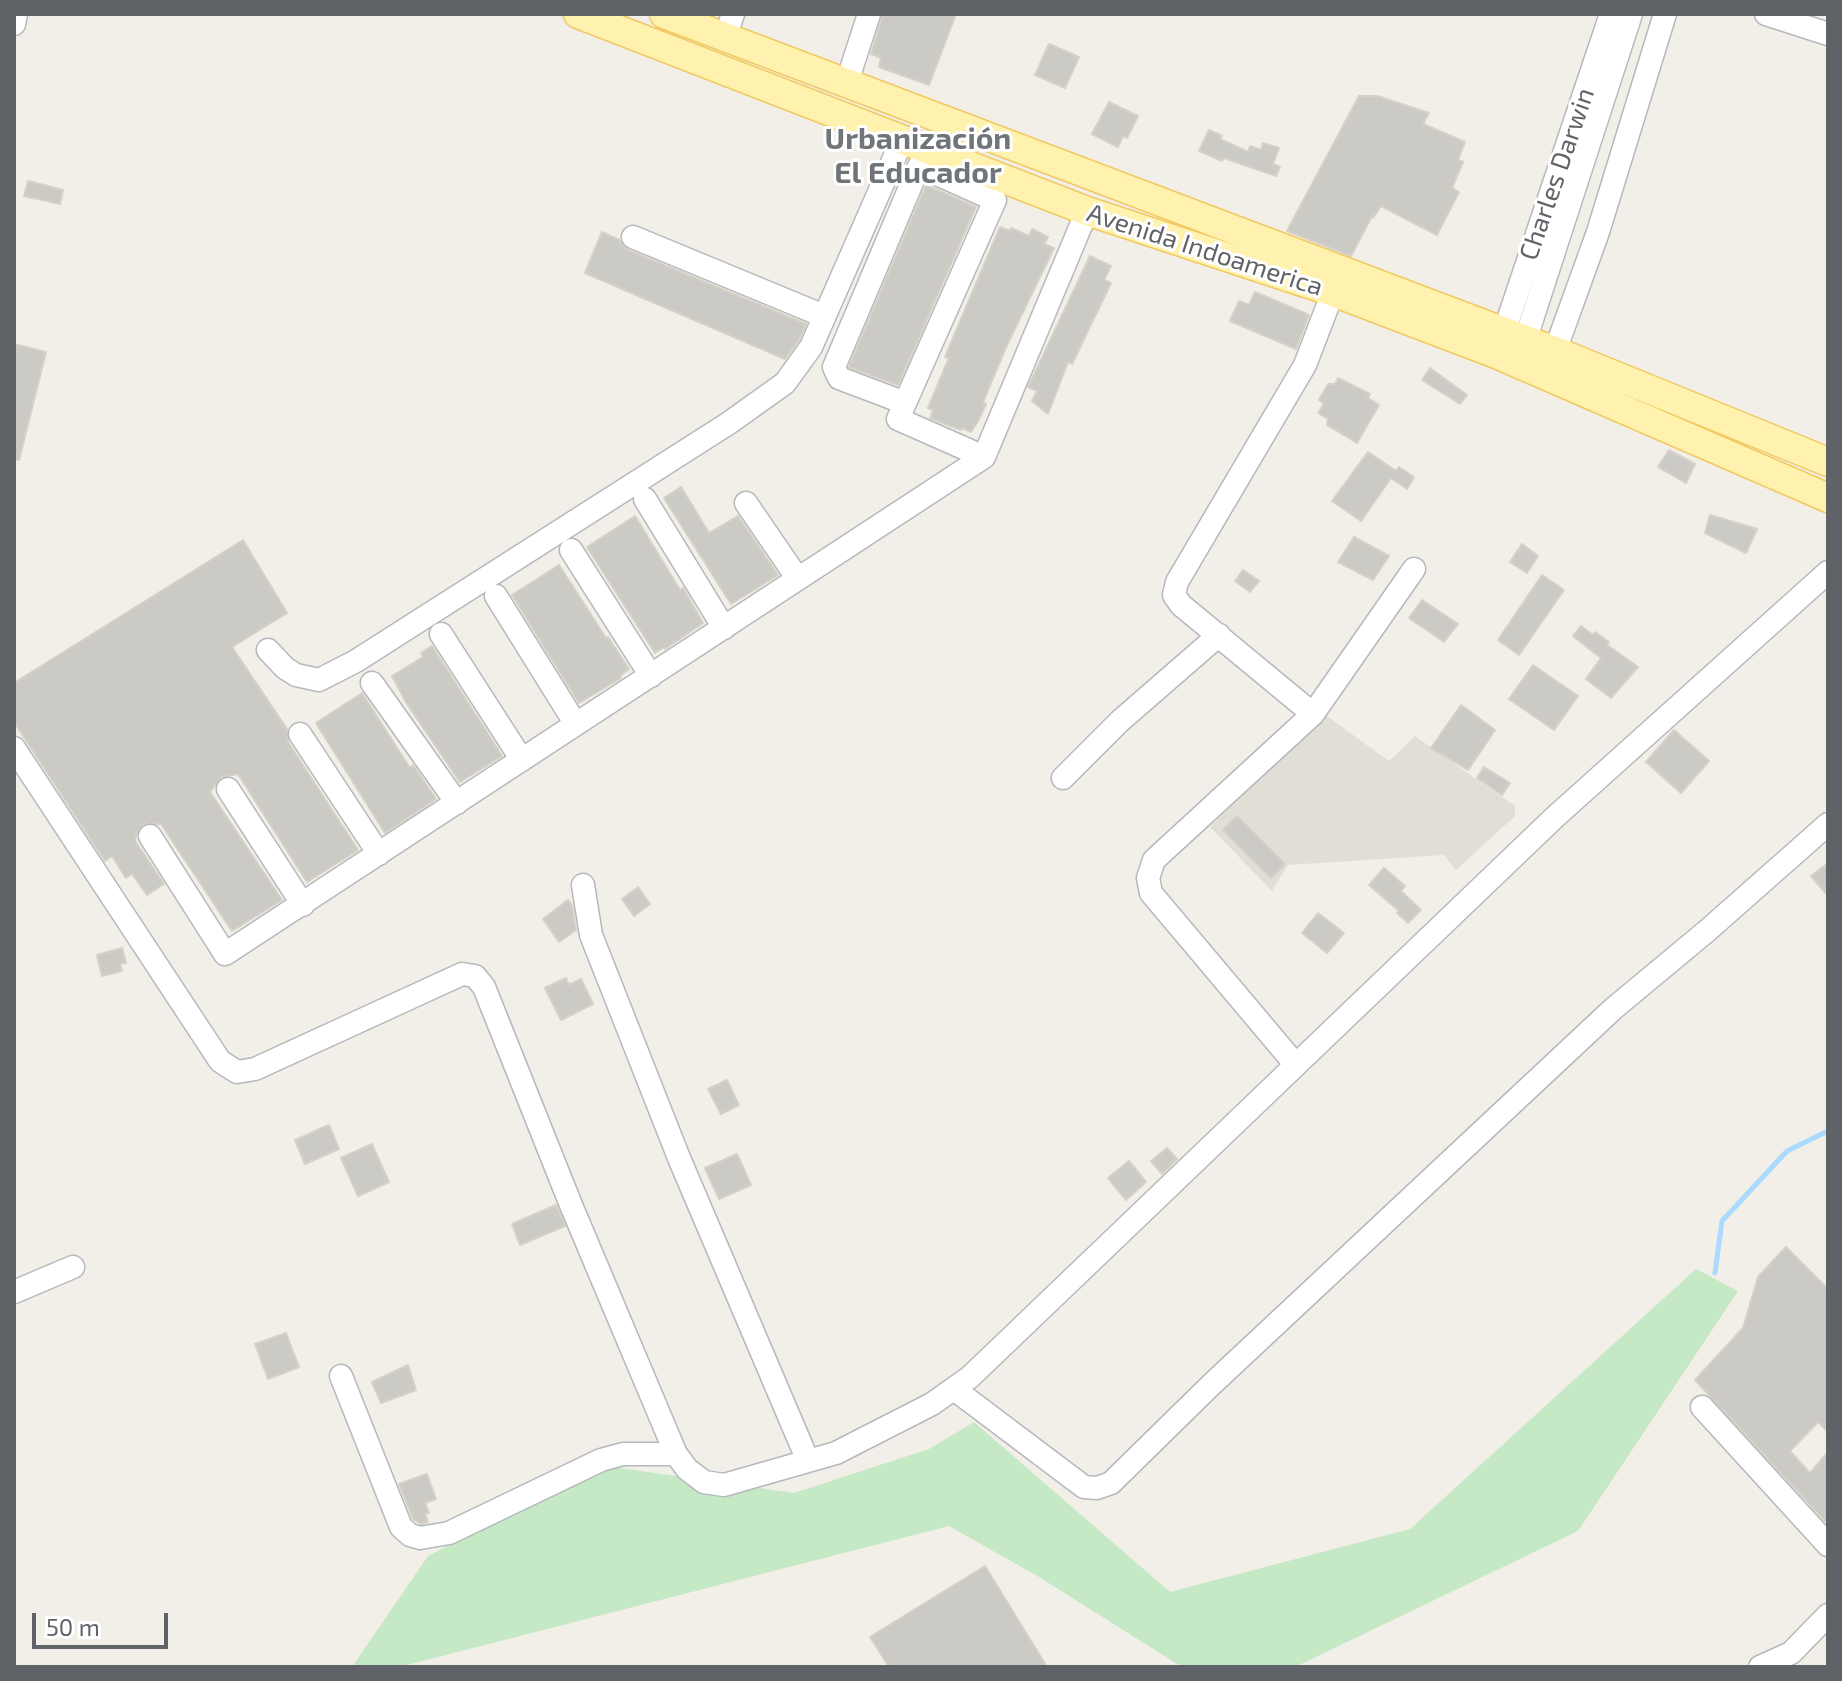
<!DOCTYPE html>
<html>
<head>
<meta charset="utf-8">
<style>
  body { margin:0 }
  #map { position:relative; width:1842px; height:1681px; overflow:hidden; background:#f1efe8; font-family:"Exo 2",sans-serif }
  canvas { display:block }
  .frame { position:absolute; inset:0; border:16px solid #5f6368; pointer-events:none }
  .scale { position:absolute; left:32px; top:1613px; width:136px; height:36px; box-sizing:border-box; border:4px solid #5f6368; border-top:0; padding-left:10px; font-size:24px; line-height:28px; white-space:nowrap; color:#5f6368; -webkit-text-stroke:6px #fff; paint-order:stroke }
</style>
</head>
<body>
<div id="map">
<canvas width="1842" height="1681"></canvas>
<div class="frame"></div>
<div class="scale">50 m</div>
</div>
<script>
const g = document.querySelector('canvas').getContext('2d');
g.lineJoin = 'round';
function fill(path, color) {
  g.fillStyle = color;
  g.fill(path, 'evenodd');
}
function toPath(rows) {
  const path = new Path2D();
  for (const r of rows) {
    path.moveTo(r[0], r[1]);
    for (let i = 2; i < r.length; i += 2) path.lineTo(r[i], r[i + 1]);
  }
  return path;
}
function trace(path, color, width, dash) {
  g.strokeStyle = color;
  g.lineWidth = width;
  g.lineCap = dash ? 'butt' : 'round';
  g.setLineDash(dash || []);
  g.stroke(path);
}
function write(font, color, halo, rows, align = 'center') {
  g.font = font + ' "Exo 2",sans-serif';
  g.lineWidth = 6;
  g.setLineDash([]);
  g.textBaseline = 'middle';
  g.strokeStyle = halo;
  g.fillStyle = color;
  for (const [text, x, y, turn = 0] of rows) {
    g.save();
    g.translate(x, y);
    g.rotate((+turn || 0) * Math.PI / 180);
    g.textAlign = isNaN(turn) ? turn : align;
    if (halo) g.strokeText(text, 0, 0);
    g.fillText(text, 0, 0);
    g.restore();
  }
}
const education = toPath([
  [1324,714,1389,761,1415,736,1515,806,1515,816,1456,870,1444,855,1288,865,1272,891,1210,827]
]);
const green = toPath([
  [1696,1269,1738,1291,1578,1531,1295,1667,1182,1667,1039,1577,949,1526,399,1667,352,1667,428,1556,606,1466,794,1493,929,1449,974,1422,1170,1592,1410,1529]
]);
const stream = toPath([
  [1715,1273,1722,1221,1787,1151,1828,1131]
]);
const building = toPath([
  [883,14,956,14,929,85,879,67,881,58,871,54,883,14],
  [1049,44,1079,57,1065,88,1035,75,1049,44],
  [1359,96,1377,96,1429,113,1423,124,1465,142,1458,160,1463,162,1452,188,1459,192,1437,235,1381,206,1373,218,1372,216,1351,256,1287,231,1359,96],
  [1109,102,1138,116,1127,138,1123,136,1118,147,1092,134,1109,102],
  [1209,130,1222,136,1220,139,1248,152,1250,146,1261,150,1263,143,1279,148,1273,164,1280,167,1276,176,1224,158,1222,161,1199,151,1209,130],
  [28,181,63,190,60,204,24,196,28,181],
  [926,185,976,207,898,385,849,367,926,185],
  [1000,227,1010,231,1011,228,1029,236,1032,229,1048,237,1044,244,1054,248,1007,345,983,402,986,404,978,421,971,432,962,428,961,430,930,418,933,410,928,408,949,358,945,357,1000,227],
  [602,232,619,240,628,250,806,324,799,340,785,359,585,273,602,232],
  [1090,256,1111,266,1104,280,1111,283,1072,364,1068,362,1048,414,1032,401,1037,391,1028,387,1090,256],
  [1255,292,1309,315,1296,349,1230,321,1239,301,1249,305,1255,292],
  [14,344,46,352,19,460,14,459,14,344],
  [1430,368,1467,395,1460,404,1422,380,1430,368],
  [1338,378,1370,394,1368,398,1379,405,1357,443,1327,425,1328,419,1318,413,1324,404,1319,400,1328,384,1335,384,1338,378],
  [1669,450,1695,464,1686,483,1658,467,1669,450],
  [1368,452,1396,471,1399,467,1414,477,1407,489,1391,478,1361,521,1332,501,1368,452],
  [681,487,709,533,738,516,778,575,731,604,664,498,681,487],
  [1710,515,1757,529,1746,553,1705,533,1710,515],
  [635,516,680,590,683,588,703,623,665,649,664,647,655,653,587,547,635,516],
  [1354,537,1389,556,1373,580,1338,562,1354,537],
  [243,540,287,613,232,647,287,729,288,742,358,850,307,882,238,774,221,777,210,792,282,900,232,931,161,824,143,824,136,836,135,841,164,884,147,895,132,874,126,878,112,856,105,861,14,722,14,683,243,540],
  [1522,544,1538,556,1527,573,1510,562,1522,544],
  [559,565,606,638,608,637,629,669,620,676,621,678,579,703,512,595,559,565],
  [1243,570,1259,581,1250,592,1235,581,1243,570],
  [1542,575,1564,590,1519,655,1498,640,1542,575],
  [1422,600,1458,624,1444,642,1409,618,1422,600],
  [1581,626,1593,635,1595,632,1609,642,1607,645,1638,667,1611,698,1586,679,1601,658,1573,636,1581,626],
  [432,646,502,756,460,782,407,704,392,676,423,657,421,653,432,646],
  [1533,665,1578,696,1554,730,1509,699,1533,665],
  [362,693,410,768,413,765,436,799,385,833,316,723,362,693],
  [1461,705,1495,730,1468,770,1431,748,1461,705],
  [1674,730,1709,761,1681,793,1646,762,1674,730],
  [1484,767,1510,783,1502,795,1477,778,1484,767],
  [1237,816,1285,864,1271,878,1223,830,1237,816],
  [1828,863,1828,896,1811,876,1828,863],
  [1384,868,1405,886,1401,891,1421,910,1408,923,1397,913,1399,911,1369,885,1384,868],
  [638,887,650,904,634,916,622,899,638,887],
  [568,900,572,905,576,930,559,942,543,919,568,900],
  [1318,913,1344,933,1327,953,1302,933,1318,913],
  [122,948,126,963,120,964,122,971,102,976,97,955,122,948],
  [566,978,569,985,581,979,593,1004,561,1020,545,988,566,978],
  [727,1080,739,1105,721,1114,708,1089,727,1080],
  [329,1125,339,1149,305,1164,295,1140,329,1125],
  [372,1144,389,1182,358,1196,341,1158,372,1144],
  [1167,1148,1177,1159,1162,1174,1151,1161,1167,1148],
  [737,1154,751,1185,719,1199,705,1168,737,1154],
  [1129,1161,1146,1182,1126,1200,1108,1178,1129,1161],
  [556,1205,565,1226,520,1245,512,1224,556,1205],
  [1786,1247,1828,1289,1828,1432,1818,1422,1790,1451,1810,1473,1828,1452,1828,1524,1695,1380,1743,1328,1758,1277,1786,1247],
  [286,1333,299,1367,268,1379,255,1344,286,1333],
  [408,1365,416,1390,381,1403,372,1382,408,1365],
  [427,1474,436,1499,425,1503,429,1513,425,1514,428,1522,421,1524,413,1519,399,1484,427,1474],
  [985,1566,1047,1667,889,1667,870,1637,985,1566]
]);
const minor = toPath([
  [1766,14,1828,34],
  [14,24,16,14],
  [725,38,733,14],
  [846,85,869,14],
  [633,237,824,316],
  [1525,341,1631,14],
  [1499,347,1611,14],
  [1555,351,1598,232,1665,14],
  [905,403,839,378,834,367,919,166,995,200,905,403,898,419,984,457],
  [645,499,724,628],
  [746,503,798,579],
  [571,550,651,676],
  [496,596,575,723],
  [441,634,522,760],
  [268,650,285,668,296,675,319,680,356,661,729,423,785,383,811,347,902,140],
  [372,683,457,803],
  [1313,714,1414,569],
  [300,734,379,854],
  [14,748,220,1061,237,1072,255,1069,462,974,475,976,484,987,571,1205,676,1454,687,1469,704,1482,724,1485,836,1453,932,1404,970,1377,1555,817,1828,572],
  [1063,778,1120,721,1219,635],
  [228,789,303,905],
  [150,836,225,954,984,457,1087,211],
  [583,885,591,935,679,1158,808,1461],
  [1295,1064,1151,893,1148,878,1154,860,1313,714,1181,605,1174,595,1177,582,1305,365,1333,292],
  [14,1292,73,1267],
  [341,1376,401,1527,410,1535,420,1538,449,1533,601,1460,623,1454,676,1454],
  [954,1389,1084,1487,1097,1488,1111,1483,1212,1384,1613,1009,1708,930,1828,824],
  [1702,1407,1828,1545],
  [1760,1667,1791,1653,1828,1615]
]);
const major = toPath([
  [578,14,1087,211,1333,292,1496,354,1828,498],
  [664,14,1555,351,1828,462]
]);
const streetNames = [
  ["Charles Darwin",1557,174,-71],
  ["Avenida Indoamerica",1205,250,18]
];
const quarterNames = [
  ["Urbanización",918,139],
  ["El Educador",918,173]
];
fill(education, '#e1ded6');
fill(green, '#c5e8c5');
trace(stream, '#aadaff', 5);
fill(building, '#cccac5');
trace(building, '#d6d1c6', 2);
trace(minor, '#b5b8bc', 25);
trace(major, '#f2c960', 31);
trace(minor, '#fff', 22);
trace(major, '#fff2af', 28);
write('26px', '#5f6368', '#fff', streetNames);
write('bold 30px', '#70757a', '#fff', quarterNames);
</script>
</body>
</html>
